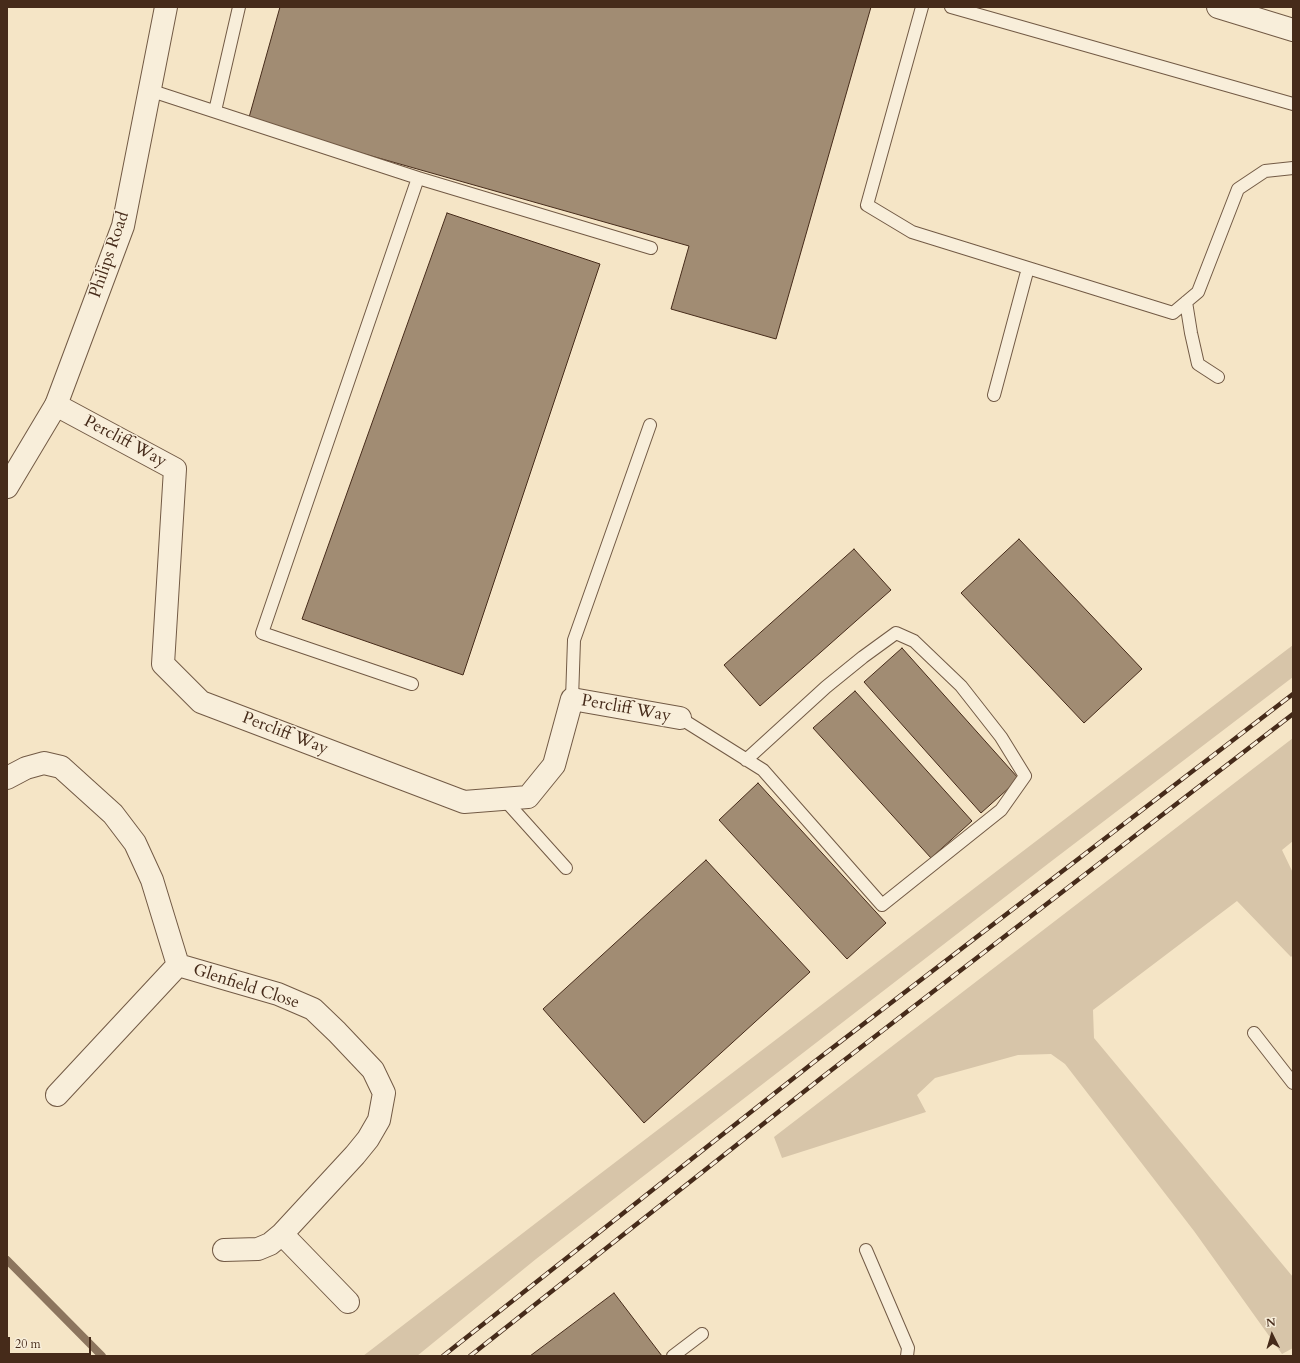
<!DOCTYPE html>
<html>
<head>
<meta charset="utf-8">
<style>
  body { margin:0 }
  #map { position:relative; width:1300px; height:1363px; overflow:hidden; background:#f5e5c6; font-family:Cardo,serif }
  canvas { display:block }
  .frame { position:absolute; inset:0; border:8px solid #462b1a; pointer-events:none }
  .north { position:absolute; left:1252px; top:1315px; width:40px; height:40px; -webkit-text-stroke:3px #f8eeda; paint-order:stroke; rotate:355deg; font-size:11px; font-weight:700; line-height:16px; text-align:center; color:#462b1a }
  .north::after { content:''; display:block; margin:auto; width:14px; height:18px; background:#462b1a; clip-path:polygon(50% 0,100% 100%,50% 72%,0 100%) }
  .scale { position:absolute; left:8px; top:1337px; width:83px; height:18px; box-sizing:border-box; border:2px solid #462b1a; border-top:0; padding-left:5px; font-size:12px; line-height:14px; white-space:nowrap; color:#462b1a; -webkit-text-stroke:3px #f8eeda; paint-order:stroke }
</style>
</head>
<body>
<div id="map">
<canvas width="1300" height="1363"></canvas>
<div class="frame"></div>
<div class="north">N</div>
<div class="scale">20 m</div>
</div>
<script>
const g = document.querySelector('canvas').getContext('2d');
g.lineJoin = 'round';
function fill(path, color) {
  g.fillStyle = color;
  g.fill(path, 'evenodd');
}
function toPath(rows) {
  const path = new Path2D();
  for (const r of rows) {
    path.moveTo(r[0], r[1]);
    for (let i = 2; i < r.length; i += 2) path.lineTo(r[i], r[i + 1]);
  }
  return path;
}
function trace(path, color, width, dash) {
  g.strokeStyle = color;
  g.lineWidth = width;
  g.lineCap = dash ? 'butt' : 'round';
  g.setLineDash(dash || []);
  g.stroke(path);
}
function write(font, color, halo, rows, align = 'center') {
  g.font = font + ' Cardo,serif';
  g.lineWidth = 3;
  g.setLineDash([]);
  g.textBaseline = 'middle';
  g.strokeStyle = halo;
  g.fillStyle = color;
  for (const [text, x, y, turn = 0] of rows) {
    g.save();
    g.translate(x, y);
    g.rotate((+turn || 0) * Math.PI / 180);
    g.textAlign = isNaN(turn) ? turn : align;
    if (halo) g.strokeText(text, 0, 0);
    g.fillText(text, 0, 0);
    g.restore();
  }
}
const green = toPath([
  [1293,645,1293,677,1049,863,536,1259,417,1356,363,1356,575,1193],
  [1293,738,1293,841,1282,850,1293,873,1293,955,1291,957,1237,901,1093,1010,1094,1038,1293,1277,1293,1348,1282,1354,1194,1231,1065,1064,1051,1054,1018,1055,935,1078,917,1095,926,1112,782,1158,774,1137]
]);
const stream = toPath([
  [7,1260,102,1356]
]);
const building = toPath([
  [280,7,871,7,776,339,671,309,689,246,248,121,280,7],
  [447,213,600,264,463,675,302,619,447,213],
  [1019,539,1142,669,1084,723,961,593,1019,539],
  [854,549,891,590,760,706,724,665,854,549],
  [902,648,1019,779,981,813,864,682,902,648],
  [855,691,972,821,931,858,813,728,855,691],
  [758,783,886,923,847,959,719,820,758,783],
  [706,860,810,972,644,1123,543,1009,706,860],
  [614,1293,662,1356,530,1356,614,1293]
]);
const service = toPath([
  [922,7,867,205,912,232,1173,313,1198,292,1238,189,1265,171,1293,168],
  [951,7,1293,104],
  [149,90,418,178,262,633,412,684],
  [215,111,239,7],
  [418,178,651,248],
  [1186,302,1191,333,1198,364,1218,377],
  [994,395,1028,268],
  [572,699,574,640,650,425],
  [680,718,763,770,882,905,1001,810,1025,776,1001,737,961,686,914,641,896,633,863,657,826,687,746,760],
  [504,799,566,868],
  [1254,1033,1293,1083],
  [866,1250,908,1348,907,1356],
  [673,1356,702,1334]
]);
const minor = toPath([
  [1218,7,1293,30],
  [56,405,175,469,163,664,201,702,464,802,528,797,554,765,572,699,680,718],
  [7,778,26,768,44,763,61,767,113,814,135,843,152,880,178,965,278,994,313,1009,337,1032,373,1070,384,1093,379,1120,368,1139,355,1155,282,1234,348,1302],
  [57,1095,178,965],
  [224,1250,258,1249,270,1244,282,1234]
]);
const tertiary = toPath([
  [7,487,56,405,123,226,166,7]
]);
const rail = toPath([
  [443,1356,814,1062,1293,694],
  [470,1356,825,1075,1293,714]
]);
const streetNames = [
  ["Philips Road",110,255,-71],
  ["Percliff Way",125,442,28],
  ["Percliff Way",626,709,10],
  ["Percliff Way",285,734,21],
  ["Glenfield Close",246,987,18]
];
fill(green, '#d7c5a9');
trace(stream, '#8c755e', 8);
fill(building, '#a18c73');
trace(building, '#462b1a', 1);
trace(service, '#725a45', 14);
trace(minor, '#725a45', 24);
trace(tertiary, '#725a45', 24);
trace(service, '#f8eeda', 12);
trace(minor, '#f8eeda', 22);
trace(tertiary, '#f8eeda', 22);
trace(rail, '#462b1a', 4.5);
trace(rail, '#f8eeda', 3, [9]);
write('17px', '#462b1a', '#f8eeda', streetNames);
</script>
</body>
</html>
